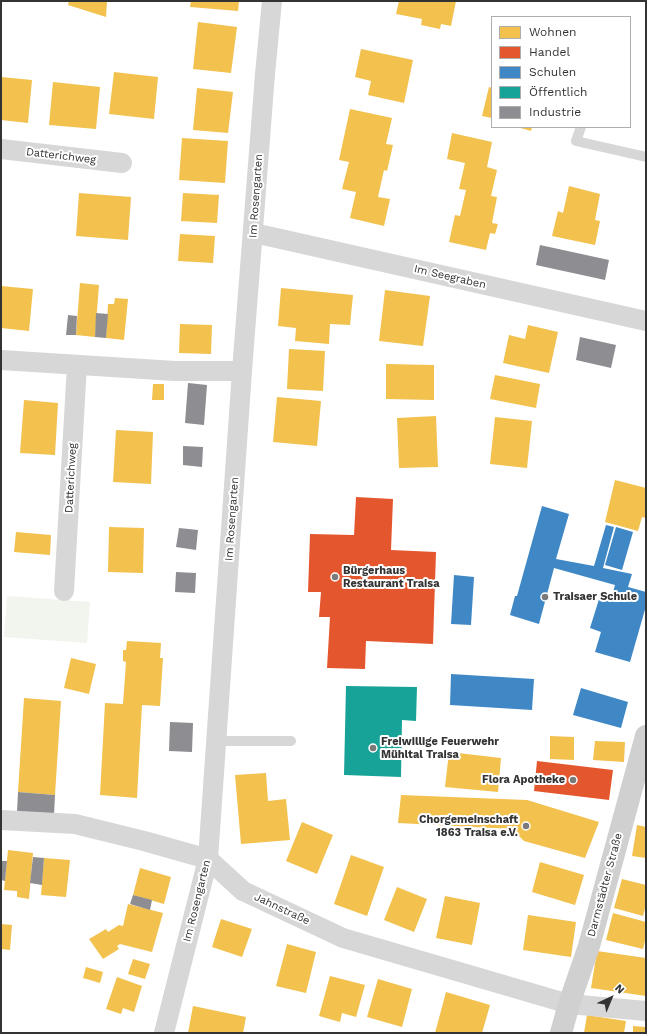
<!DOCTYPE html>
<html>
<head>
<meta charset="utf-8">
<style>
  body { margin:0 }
  #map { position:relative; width:647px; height:1034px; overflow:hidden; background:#fff; font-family:"Work Sans",sans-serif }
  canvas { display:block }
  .frame { position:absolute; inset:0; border:2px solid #333; pointer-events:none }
  .legend { position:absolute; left:491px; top:16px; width:140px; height:112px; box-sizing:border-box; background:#fff; border:1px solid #adadad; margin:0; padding:5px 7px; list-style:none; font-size:12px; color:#333 }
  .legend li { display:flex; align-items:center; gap:8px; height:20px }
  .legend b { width:20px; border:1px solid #adadad }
  .north { position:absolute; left:591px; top:978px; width:40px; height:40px; -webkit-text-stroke:3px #fff; paint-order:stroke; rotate:44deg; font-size:11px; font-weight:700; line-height:16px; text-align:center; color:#333 }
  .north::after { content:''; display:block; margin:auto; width:14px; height:18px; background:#333; clip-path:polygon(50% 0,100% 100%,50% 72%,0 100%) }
</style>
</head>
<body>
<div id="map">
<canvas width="647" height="1034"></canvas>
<div class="frame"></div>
<ul class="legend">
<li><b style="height:11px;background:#f2c14e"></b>Wohnen</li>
<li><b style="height:11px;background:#e4572e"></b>Handel</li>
<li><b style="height:11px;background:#3f88c5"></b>Schulen</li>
<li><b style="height:11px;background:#17a398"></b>Öffentlich</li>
<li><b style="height:11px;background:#8d8d92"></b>Industrie</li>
</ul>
<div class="north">N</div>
</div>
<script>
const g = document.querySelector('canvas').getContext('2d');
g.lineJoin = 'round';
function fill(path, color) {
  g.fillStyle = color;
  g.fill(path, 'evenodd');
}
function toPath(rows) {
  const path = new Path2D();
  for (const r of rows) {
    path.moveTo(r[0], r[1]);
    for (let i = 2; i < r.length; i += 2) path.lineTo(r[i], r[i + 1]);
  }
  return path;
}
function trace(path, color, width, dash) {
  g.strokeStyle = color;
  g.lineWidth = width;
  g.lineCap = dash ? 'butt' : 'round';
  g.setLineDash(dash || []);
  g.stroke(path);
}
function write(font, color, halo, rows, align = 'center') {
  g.font = font + ' "Work Sans",sans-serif';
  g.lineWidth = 4;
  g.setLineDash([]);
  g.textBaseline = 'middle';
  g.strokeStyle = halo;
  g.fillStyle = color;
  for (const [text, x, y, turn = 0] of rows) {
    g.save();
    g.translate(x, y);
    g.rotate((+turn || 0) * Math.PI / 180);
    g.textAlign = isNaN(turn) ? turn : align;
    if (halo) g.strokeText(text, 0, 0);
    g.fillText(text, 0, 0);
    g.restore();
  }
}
const green = toPath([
  [7,596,90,602,87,643,4,637]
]);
const homes = toPath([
  [69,1,107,1,106,17,68,5],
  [191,1,239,1,238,11,190,7],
  [399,1,456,1,451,26,441,24,440,29,421,25,422,19,396,14],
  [198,22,237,27,231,73,193,69],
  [361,49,413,60,404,103,368,95,371,81,355,77],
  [114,72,158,77,154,119,109,114],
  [1,77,32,80,28,123,1,120],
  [53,82,100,87,96,129,49,125],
  [489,87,492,88,492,118,482,116],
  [197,88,233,92,228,133,193,130],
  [350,109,392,118,386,144,393,145,387,171,384,170,378,197,390,199,384,226,350,218,356,192,342,189,349,162,339,160],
  [517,127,532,127,531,131],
  [452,133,492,142,487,167,497,170,491,196,497,197,492,223,498,224,495,234,490,233,486,250,449,242,455,215,460,216,466,190,459,189,465,163,447,159],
  [182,138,228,141,225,183,179,180],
  [569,186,600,194,595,220,600,221,595,245,552,236,558,211,563,213],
  [79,193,131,197,128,240,76,236],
  [183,193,219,195,217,223,181,221],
  [180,234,215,236,213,263,178,261],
  [80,283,99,285,95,337,76,335],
  [1,286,33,289,29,331,1,328],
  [281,288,353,295,350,325,330,324,329,344,295,341,296,328,278,326],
  [385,290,430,296,423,346,379,341],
  [115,298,128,299,124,340,106,338,108,304,114,304],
  [180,324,212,325,211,354,179,353],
  [528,325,558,332,549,373,503,363,509,335,525,339],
  [289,349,325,351,323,391,287,389],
  [386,364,434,365,434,400,386,399],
  [495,375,540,384,536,408,490,399],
  [153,384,164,384,164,400,152,400],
  [277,397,321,401,317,446,273,442],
  [24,400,58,403,55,455,20,453],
  [436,416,438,467,399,468,397,418],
  [495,417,532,421,527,468,490,464],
  [116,430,153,432,151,484,113,482],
  [615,480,646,488,646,518,642,517,638,531,605,522],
  [109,527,144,528,143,573,108,572],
  [16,532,51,535,50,555,14,552],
  [127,641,161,643,160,658,163,658,160,706,142,705,137,798,100,795,105,703,123,704,126,662,123,661,123,650,126,650],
  [71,658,96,664,89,694,64,688],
  [24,698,61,701,55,795,18,792],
  [550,736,574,737,574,760,550,759],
  [595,741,625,742,624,762,593,760],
  [449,752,501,758,498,792,445,787],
  [266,773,268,801,286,799,290,840,241,844,235,775],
  [401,795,527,800,599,822,585,858,524,841,512,829,398,823],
  [302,822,333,835,317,874,286,861],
  [637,825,646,827,646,858,632,856],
  [8,850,33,853,29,899,17,897,17,891,4,890],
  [351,855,384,867,367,916,334,904],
  [44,858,70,860,66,897,41,895],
  [540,862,584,875,575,905,532,892],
  [140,868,171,877,164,904,133,895],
  [622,879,646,885,646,905,643,916,614,908],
  [397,887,427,899,414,932,384,920],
  [445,896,480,903,472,945,436,938],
  [128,904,163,913,152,952,120,944,117,946,119,949,103,959,89,939,106,929,108,932,119,925,123,926],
  [613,913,646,922,646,937,643,949,606,940],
  [528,915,576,922,571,957,523,950],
  [221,919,252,929,242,957,212,947],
  [1,924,12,925,10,950,1,949],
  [287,944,316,952,306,993,276,986],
  [597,951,646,958,646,996,591,988],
  [133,959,150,964,145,979,128,974],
  [86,967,103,972,100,983,83,978],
  [330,976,365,985,356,1017,342,1013,340,1022,319,1016],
  [117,977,142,986,134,1012,123,1008,121,1014,106,1009],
  [378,979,412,989,402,1027,367,1017],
  [446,992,490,1005,482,1033,435,1033],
  [193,1006,246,1017,243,1033,188,1033],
  [587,1015,626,1021,624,1033,584,1033],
  [633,1026,646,1027,646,1033,633,1033]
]);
const shops = toPath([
  [356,497,393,499,391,550,436,552,433,644,366,641,365,669,327,668,330,617,319,617,321,592,308,592,310,534,354,535],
  [537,761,613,770,609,800,534,791]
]);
const schools = toPath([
  [542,506,569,514,556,559,594,566,606,525,614,527,603,568,632,574,628,587,646,592,646,606,630,662,595,652,601,632,590,628,600,596,611,599,615,585,554,568,539,624,510,615,515,596,517,596],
  [616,527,633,532,622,570,605,565],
  [454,575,474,577,471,625,451,624],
  [451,674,534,679,532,710,450,705],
  [581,688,628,702,621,728,573,715]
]);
const public = toPath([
  [346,686,417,687,416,721,402,720,401,777,344,775]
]);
const industry = toPath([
  [540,245,609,260,605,280,536,265],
  [96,313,108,314,106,338,95,337],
  [68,315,77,316,76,335,66,335],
  [580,337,616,345,611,368,576,360],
  [188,383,207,385,204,425,185,423],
  [183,446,203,447,202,467,183,465],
  [179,528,198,530,196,550,176,547],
  [176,572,196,573,195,593,175,592],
  [170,722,193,723,192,752,169,751],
  [18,792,55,795,54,815,17,812],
  [33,857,44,858,42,885,30,883],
  [1,861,7,861,5,881,1,880],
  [133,895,152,900,150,910,130,904]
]);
const lane = toPath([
  [581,127,576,141,646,157],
  [217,741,291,741]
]);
const street = toPath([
  [1,149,122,163],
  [254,233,646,321],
  [1,360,175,371,242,371],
  [64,591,77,365],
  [1,820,75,824,144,841,208,859,243,891,343,938,569,1004,646,1011],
  [164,1033,208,859,242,371,265,74,272,1]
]);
const secondary = toPath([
  [561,1033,569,1004,589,946,646,736]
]);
const markers = [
  [335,577,4,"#7a7a7a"],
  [545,597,4,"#7a7a7a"],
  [373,748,4,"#7a7a7a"],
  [573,780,4,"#7a7a7a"],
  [526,826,4,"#7a7a7a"]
];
const streetNames = [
  ["Datterichweg",61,156,7],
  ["Im Rosengarten",256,196,-86],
  ["Im Seegraben",450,277,13],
  ["Datterichweg",71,478,-87],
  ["Im Rosengarten",232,519,-86],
  ["Darmstädter Straße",605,885,-75],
  ["Im Rosengarten",197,901,-76],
  ["Jahnstraße",282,909,25]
];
const poiNames = [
  ["Bürgerhaus",343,571],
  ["Restaurant Traisa",343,584],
  ["Traisaer Schule",553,597],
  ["Freiwillige Feuerwehr",381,742],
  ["Mühltal Traisa",381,755],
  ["Flora Apotheke",565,780,"right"],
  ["Chorgemeinschaft",518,820,"right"],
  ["1863 Traisa e.V.",518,833,"right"]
];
fill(green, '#f1f5ed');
fill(homes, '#f2c14e');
fill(shops, '#e4572e');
fill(schools, '#3f88c5');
fill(public, '#17a398');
fill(industry, '#8d8d92');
trace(lane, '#d7d7d7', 10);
trace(street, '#d7d7d7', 20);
trace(secondary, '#d0d0d0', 22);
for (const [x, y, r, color] of markers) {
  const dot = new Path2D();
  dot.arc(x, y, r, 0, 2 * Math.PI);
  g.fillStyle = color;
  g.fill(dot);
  trace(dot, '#fff', 1.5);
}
write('11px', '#333', '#fff', streetNames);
write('bold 11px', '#333', '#fff', poiNames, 'left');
</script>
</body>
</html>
